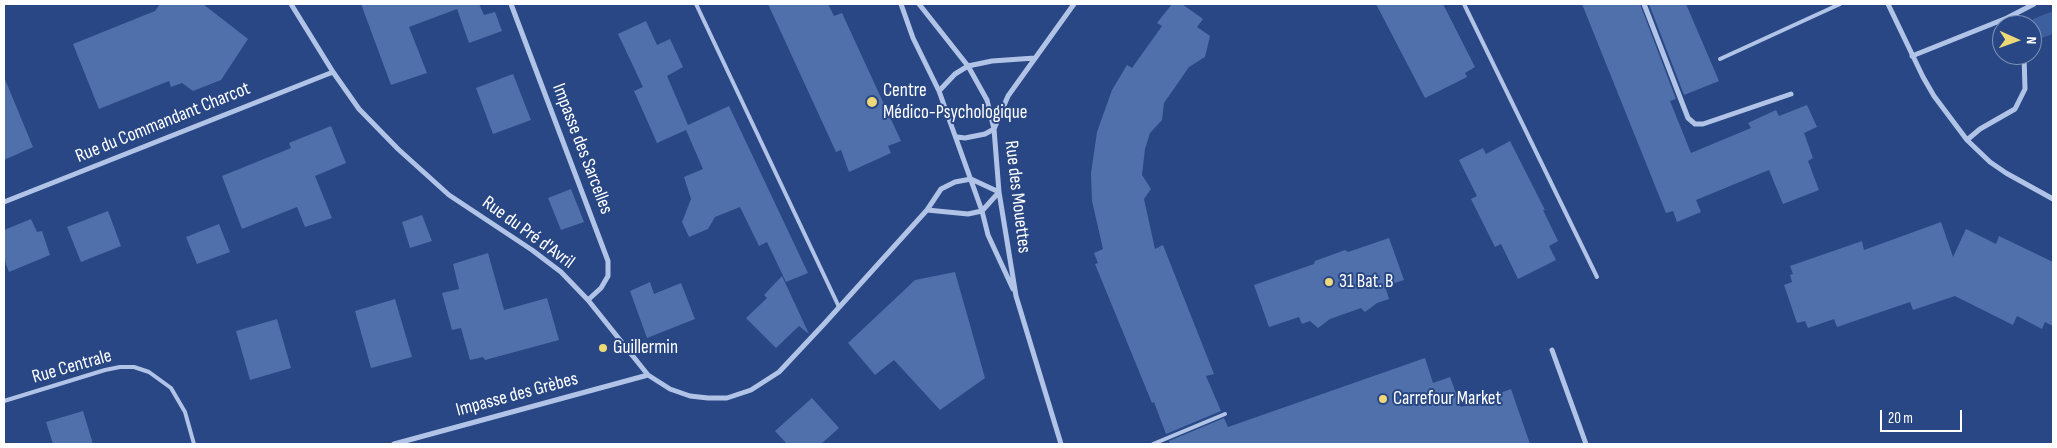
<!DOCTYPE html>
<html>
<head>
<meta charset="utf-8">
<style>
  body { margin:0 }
  #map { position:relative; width:2057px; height:448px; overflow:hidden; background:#284784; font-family:"Sofia Sans Condensed",sans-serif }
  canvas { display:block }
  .frame { position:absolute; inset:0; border:5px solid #fff; pointer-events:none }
  .north { position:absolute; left:1992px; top:15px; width:50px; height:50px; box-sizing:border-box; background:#284784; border:1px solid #7e91b5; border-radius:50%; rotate:92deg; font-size:14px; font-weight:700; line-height:20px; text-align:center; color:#fff }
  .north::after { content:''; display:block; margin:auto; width:18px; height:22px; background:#efd877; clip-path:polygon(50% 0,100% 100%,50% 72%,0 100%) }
  .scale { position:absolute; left:1880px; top:410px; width:82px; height:22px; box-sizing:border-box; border:2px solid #fff; border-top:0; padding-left:6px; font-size:15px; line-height:18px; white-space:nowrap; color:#fff; -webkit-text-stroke:4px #284784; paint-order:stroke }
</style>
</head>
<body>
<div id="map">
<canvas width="2057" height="448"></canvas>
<div class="frame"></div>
<div class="north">N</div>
<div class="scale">20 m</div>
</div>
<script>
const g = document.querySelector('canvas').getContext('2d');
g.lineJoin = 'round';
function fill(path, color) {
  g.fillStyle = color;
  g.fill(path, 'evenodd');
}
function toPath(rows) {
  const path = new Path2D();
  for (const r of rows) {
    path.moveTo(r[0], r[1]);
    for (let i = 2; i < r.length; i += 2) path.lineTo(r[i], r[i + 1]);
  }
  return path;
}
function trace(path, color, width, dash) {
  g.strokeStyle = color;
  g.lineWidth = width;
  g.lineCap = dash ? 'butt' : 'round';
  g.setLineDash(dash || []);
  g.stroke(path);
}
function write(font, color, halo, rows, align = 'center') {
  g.font = font + ' "Sofia Sans Condensed",sans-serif';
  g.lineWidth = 4;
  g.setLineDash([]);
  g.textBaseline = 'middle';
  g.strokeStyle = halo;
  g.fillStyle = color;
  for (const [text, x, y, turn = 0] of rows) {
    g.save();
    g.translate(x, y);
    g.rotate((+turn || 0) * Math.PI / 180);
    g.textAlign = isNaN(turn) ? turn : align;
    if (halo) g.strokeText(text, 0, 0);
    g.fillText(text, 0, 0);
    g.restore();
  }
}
const green = toPath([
  [2053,11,2053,34,2033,41,2032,25,2030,25,2033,19]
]);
const building = toPath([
  [160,4,203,4,248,39,221,80,193,91,182,83,171,87,169,81,99,109,73,44,155,11],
  [361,4,479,4,484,15,495,12,502,31,469,43,457,9,409,27,427,73,391,85],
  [768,4,828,4,834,16,842,13,901,141,888,146,891,153,849,172,841,150,836,152],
  [1172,4,1182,4,1203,19,1197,27,1210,36,1205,57,1189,67,1164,103,1162,120,1150,133,1145,149,1142,175,1151,189,1144,199,1155,249,1163,245,1214,374,1206,376,1221,411,1166,434,1154,402,1152,403,1095,264,1098,263,1094,253,1103,249,1092,201,1091,173,1097,132,1112,90,1127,65,1132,68,1162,26,1157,23],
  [1376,4,1443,4,1475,67,1465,73,1467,77,1425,98],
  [1582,4,1640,4,1676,99,1670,101,1691,153,1751,128,1748,123,1776,110,1779,116,1807,105,1817,127,1804,133,1813,158,1808,161,1819,190,1783,204,1769,170,1696,200,1701,212,1677,222,1673,211,1666,213],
  [1649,4,1686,4,1719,81,1684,95],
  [646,21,657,45,670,39,683,67,667,76,688,125,729,106,808,273,786,282,767,242,759,246,740,207,715,217,708,229,689,237,682,222,691,199,684,177,703,169,686,130,657,143,634,91,643,87,618,34],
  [513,74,531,120,493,134,476,88],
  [4,77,33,147,4,160],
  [331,126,346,163,315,176,332,218,305,227,297,207,242,229,222,176,291,148,289,143],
  [1510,141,1545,210,1543,210,1558,241,1549,246,1556,260,1518,279,1501,244,1495,247,1471,199,1477,196,1459,160,1483,148,1486,154],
  [571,189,584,222,561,230,548,198],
  [108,211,121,246,81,262,67,227],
  [422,215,432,241,410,248,402,222],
  [31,219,37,232,42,231,50,255,9,272,4,259,4,230],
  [1941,222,1953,257,1966,229,1996,244,1999,236,2053,262,2053,326,2045,322,2042,329,2017,316,2013,325,1955,296,1913,310,1910,302,1837,327,1834,319,1808,328,1805,321,1797,323,1784,285,1792,282,1790,275,1793,274,1790,266,1862,241,1864,250],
  [219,224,230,252,197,264,186,237],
  [1389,238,1404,280,1385,286,1389,299,1377,303,1365,312,1361,308,1330,319,1318,328,1310,321,1302,324,1299,317,1269,327,1254,285,1314,264,1315,261,1345,250,1348,252],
  [488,253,504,310,547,298,559,340,485,360,483,357,470,360,461,328,452,330,442,293,459,289,453,264],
  [955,272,985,378,940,410,894,360,875,375,848,343,915,280],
  [782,276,809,334,799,326,776,348,746,318,767,298,764,295],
  [650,282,654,294,681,283,695,319,647,338,630,291],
  [395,299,412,357,371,368,355,311],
  [277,319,291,368,250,380,236,331],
  [1425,358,1433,383,1450,377,1461,407,1511,389,1530,444,1170,444,1169,441,1224,418,1228,427],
  [812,398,839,428,821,444,787,444,775,431],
  [83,411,93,444,53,444,46,422]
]);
const service = toPath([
  [696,4,839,307],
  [1464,4,1597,277],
  [1720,59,1840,4],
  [4,401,105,370,120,367,134,367,149,372,171,388,185,412,194,444],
  [1153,444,1225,414]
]);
const minor = toPath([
  [291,4,333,72,359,109,398,149,449,195,532,250,561,272,588,300,648,375,670,389,690,396,708,398,727,398,751,390,779,372,824,324,927,210,941,189,955,182,971,179,999,192,982,211,968,214,927,210],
  [511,4,608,261,608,276,601,288,588,300],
  [901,4,913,38,939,91,982,211,988,235,1013,289],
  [919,4,968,66,987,100,994,129,999,192,1016,296,1061,444],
  [1644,4,1688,118,1695,124,1703,124,1791,94],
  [1888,4,1923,77,1934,96,1967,140,1990,162,2006,173,2053,199],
  [2007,18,2034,4],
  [1912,56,2007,18,2010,25],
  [939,91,955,74,968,66,992,61,1035,58],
  [957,137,965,138,985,134,994,129,1008,96,1074,4],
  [1967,140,1980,129,2015,109,2025,89,2024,55],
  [4,202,333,72],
  [1552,350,1586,444],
  [394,444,648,375]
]);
const markers = [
  [872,102,6,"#efd877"],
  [1329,282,5,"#efd877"],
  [603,348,5,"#efd877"],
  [1383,399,5,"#efd877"]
];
const poiNames = [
  ["Centre",883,91],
  ["Médico-Psychologique",883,113],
  ["31 Bat. B",1339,282],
  ["Guillermin",613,348],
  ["Carrefour Market",1393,399]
];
const streetNames = [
  ["Rue du Commandant Charcot",163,123,-22],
  ["Impasse des Sarcelles",582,149,69],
  ["Rue des Mouettes",1017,197,83],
  ["Rue du Pré d'Avril",528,233,36],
  ["Rue Centrale",72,367,-16],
  ["Impasse des Grèbes",517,395,-15]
];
fill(green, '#3c5fa0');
fill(building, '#5070ab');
trace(service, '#b1c4e7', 4);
trace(minor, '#b1c4e7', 5);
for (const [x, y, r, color] of markers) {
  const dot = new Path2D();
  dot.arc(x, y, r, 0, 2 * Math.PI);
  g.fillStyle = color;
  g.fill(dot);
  trace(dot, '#284784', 2);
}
write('19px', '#fff', '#284784', poiNames, 'left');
write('19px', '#fff', '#284784', streetNames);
</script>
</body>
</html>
